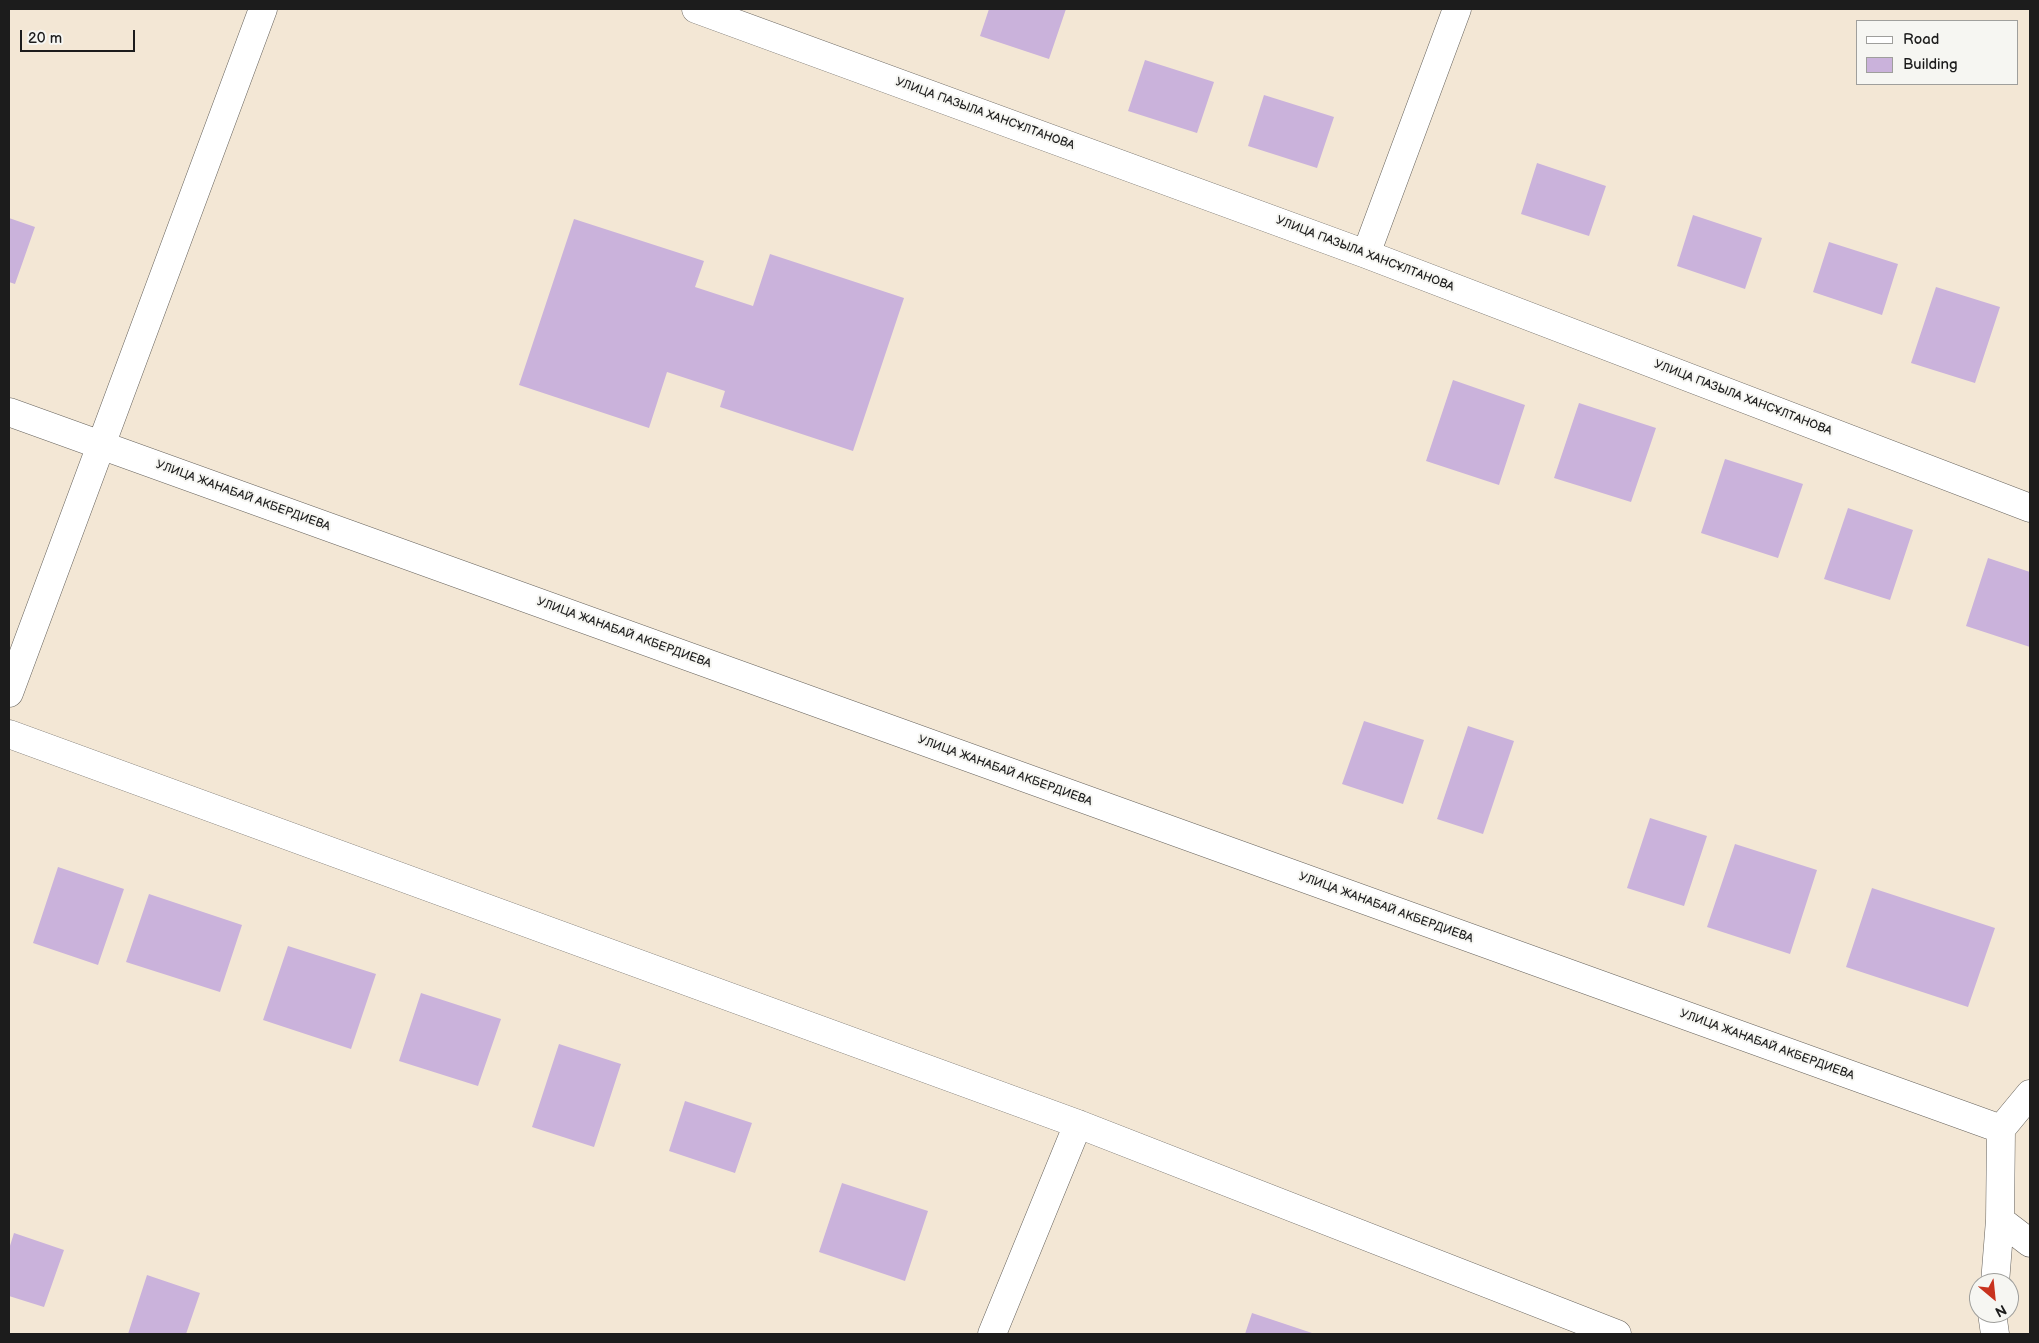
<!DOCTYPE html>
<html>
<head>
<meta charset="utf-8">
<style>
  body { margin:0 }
  #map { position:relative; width:2039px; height:1343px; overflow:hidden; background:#f3e7d5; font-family:"Balsamiq Sans",sans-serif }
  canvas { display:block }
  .frame { position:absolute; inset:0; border:10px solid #1c1c1c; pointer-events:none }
  .legend { position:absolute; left:1856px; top:20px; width:162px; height:65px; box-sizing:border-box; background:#f6f6f2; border:1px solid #9f9f9c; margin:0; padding:6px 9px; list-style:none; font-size:15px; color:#1c1c1c }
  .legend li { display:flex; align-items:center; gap:10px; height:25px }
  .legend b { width:25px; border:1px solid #9f9f9c }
  .north { position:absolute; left:1969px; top:1273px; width:50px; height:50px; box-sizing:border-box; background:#f6f6f2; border:1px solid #9f9f9c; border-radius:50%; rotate:152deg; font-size:14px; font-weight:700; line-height:20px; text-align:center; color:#1c1c1c }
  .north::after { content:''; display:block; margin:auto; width:18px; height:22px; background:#c8321e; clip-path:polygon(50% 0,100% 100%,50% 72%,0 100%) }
  .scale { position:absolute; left:20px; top:30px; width:115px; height:22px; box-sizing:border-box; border:2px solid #1c1c1c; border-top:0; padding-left:6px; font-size:15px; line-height:18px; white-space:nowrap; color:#1c1c1c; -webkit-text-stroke:4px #f6f6f2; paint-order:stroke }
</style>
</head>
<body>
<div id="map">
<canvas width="2039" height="1343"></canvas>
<div class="frame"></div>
<ul class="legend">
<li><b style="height:6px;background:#fff"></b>Road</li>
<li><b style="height:14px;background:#cab2db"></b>Building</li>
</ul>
<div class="north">N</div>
<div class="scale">20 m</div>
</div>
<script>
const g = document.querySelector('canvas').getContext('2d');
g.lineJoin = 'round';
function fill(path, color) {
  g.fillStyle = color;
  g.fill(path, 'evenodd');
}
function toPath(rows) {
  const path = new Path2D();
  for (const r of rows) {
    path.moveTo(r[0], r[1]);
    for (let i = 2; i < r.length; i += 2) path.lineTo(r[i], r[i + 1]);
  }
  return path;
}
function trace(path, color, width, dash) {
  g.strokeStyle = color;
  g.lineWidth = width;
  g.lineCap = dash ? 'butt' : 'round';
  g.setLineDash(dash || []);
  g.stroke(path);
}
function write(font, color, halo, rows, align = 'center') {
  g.font = font + ' "Balsamiq Sans",sans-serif';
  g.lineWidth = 4;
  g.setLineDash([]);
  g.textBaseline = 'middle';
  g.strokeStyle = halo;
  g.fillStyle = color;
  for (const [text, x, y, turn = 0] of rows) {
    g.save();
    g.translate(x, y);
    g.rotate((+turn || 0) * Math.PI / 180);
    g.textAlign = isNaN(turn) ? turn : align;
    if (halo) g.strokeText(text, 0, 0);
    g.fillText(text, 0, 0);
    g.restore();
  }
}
const building = toPath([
  [989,9,1066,9,1049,59,980,36],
  [1145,60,1214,82,1197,133,1128,111],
  [1264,95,1334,117,1317,168,1248,146],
  [1537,163,1606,186,1589,236,1521,214],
  [1693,215,1762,238,1745,289,1677,266],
  [9,218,35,227,15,284,9,282],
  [574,219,704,261,695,287,753,306,770,254,904,298,853,451,720,407,725,391,667,372,649,428,519,385],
  [1829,242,1898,264,1882,315,1813,292],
  [1936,287,2000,307,1975,383,1911,363],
  [1453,380,1525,405,1499,485,1426,461],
  [1579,403,1656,428,1631,502,1554,478],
  [1725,459,1803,484,1778,558,1701,533],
  [1848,508,1913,530,1890,600,1824,579],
  [1988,558,2030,572,2030,647,1966,626],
  [1364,721,1424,740,1403,804,1342,784],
  [1468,726,1514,741,1483,834,1437,819],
  [1650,818,1707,836,1684,906,1627,888],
  [1735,844,1817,870,1790,954,1707,927],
  [58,867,124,889,98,965,33,943],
  [1872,888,1995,928,1968,1007,1846,967],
  [149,894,242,925,220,992,126,962],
  [288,946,376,974,351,1049,263,1020],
  [421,993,501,1019,478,1086,399,1061],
  [559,1044,621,1064,594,1147,532,1127],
  [685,1101,752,1123,735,1173,669,1151],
  [842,1183,928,1211,905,1281,819,1252],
  [14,1233,64,1250,44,1307,9,1296,9,1249],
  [147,1275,200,1293,186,1334,128,1334],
  [1252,1313,1315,1334,1245,1334]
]);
const minor = toPath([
  [696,9,1366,254,2030,508],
  [1366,254,1457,9],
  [9,412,2001,1129],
  [9,693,263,9],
  [9,734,1078,1124,1617,1334],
  [2000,1220,2030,1243],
  [1995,1283,2000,1220,2001,1129,2030,1094],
  [1992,1313,1995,1334],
  [992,1334,1078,1124]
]);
const streetNames = [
  ["УЛИЦА ПАЗЫЛА ХАНСҰЛТАНОВА",985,114,20],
  ["УЛИЦА ПАЗЫЛА ХАНСҰЛТАНОВА",1365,254,21],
  ["УЛИЦА ПАЗЫЛА ХАНСҰЛТАНОВА",1743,398,21],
  ["УЛИЦА ЖАНАБАЙ АКБЕРДИЕВА",243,496,20],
  ["УЛИЦА ЖАНАБАЙ АКБЕРДИЕВА",624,633,20],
  ["УЛИЦА ЖАНАБАЙ АКБЕРДИЕВА",1005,771,20],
  ["УЛИЦА ЖАНАБАЙ АКБЕРДИЕВА",1386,908,20],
  ["УЛИЦА ЖАНАБАЙ АКБЕРДИЕВА",1767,1045,20]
];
fill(building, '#cab2db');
trace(minor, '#67635d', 29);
trace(minor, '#fff', 28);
write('12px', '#1c1c1c', '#f6f6f2', streetNames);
</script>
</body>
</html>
